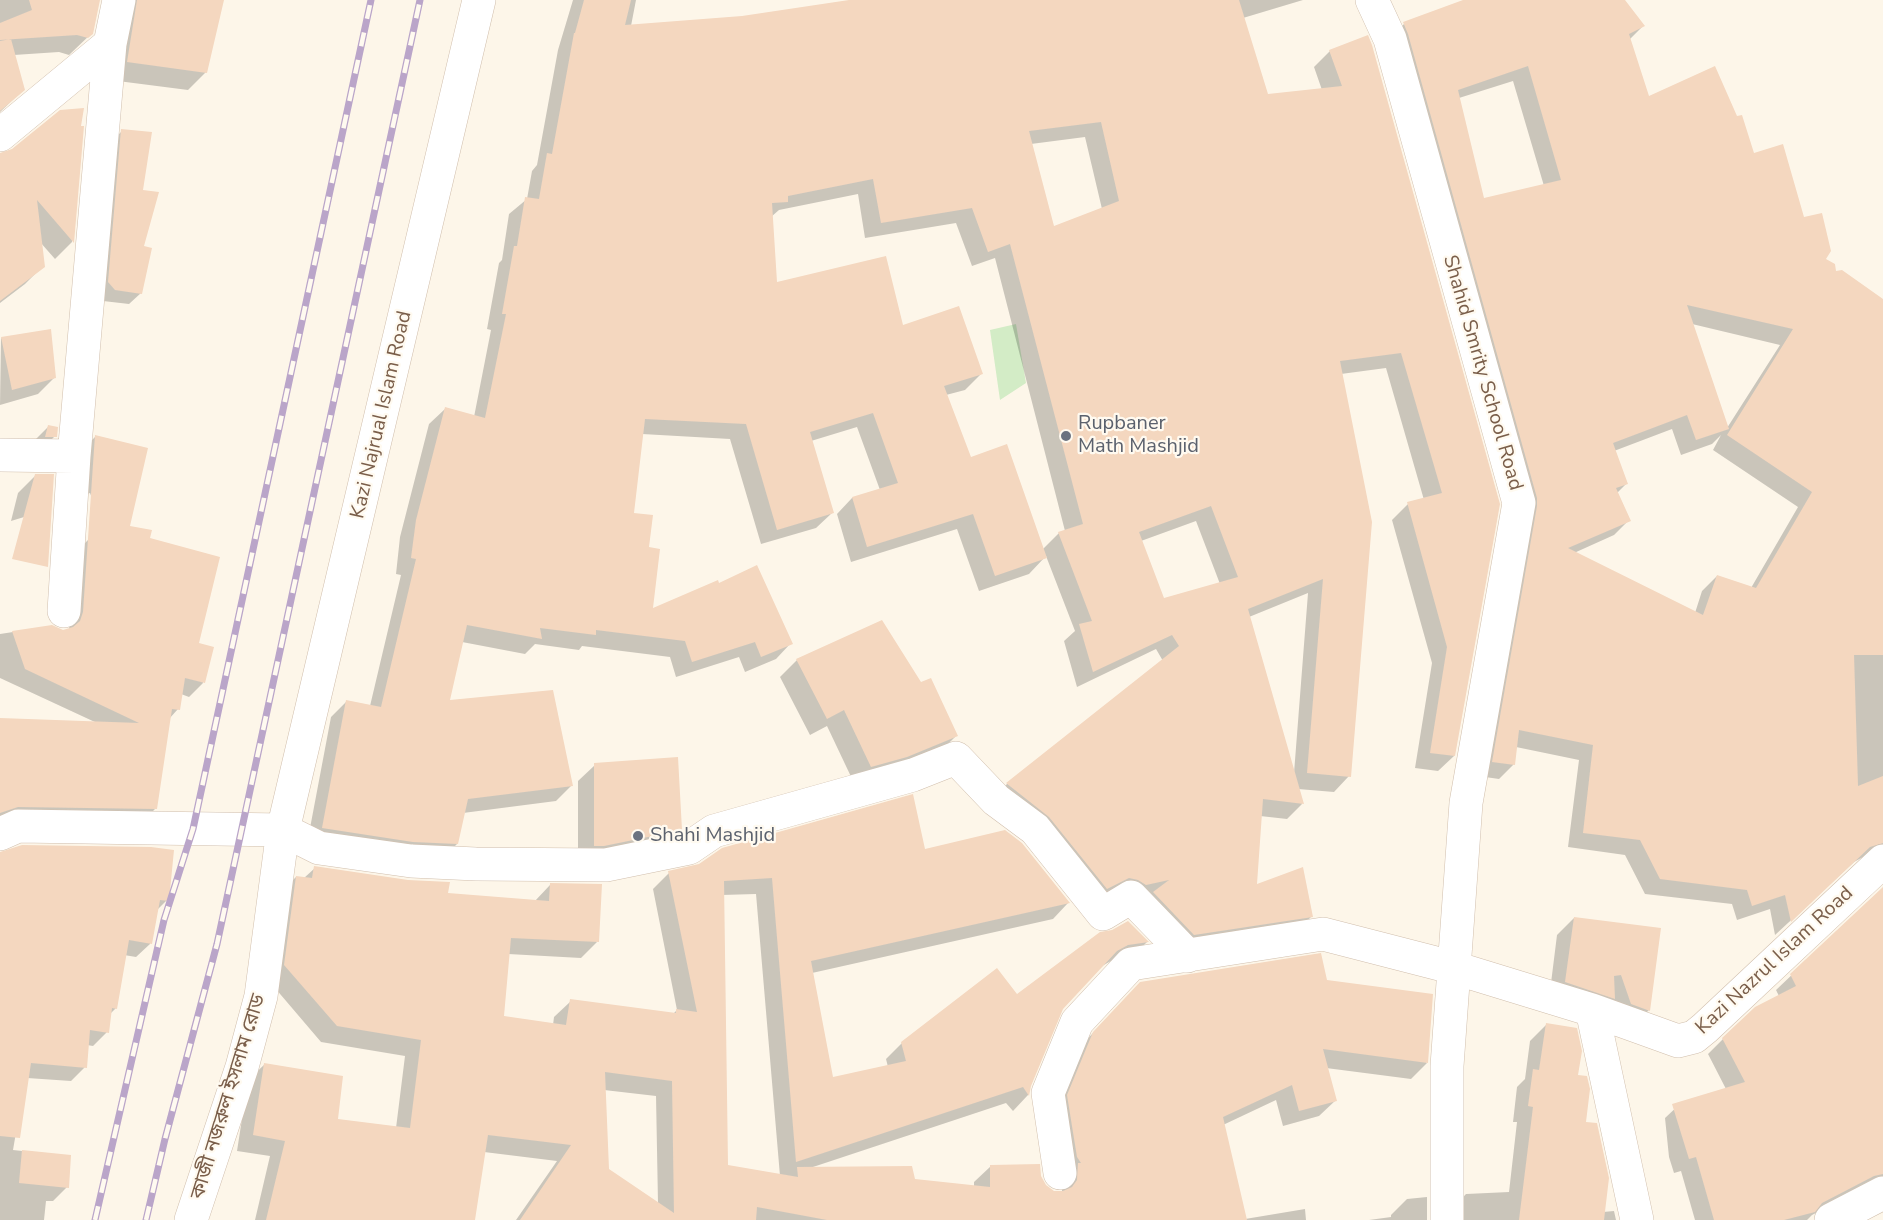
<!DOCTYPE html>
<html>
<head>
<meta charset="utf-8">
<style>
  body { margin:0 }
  canvas { display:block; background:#fdf6e9 }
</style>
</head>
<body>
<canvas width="1883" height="1220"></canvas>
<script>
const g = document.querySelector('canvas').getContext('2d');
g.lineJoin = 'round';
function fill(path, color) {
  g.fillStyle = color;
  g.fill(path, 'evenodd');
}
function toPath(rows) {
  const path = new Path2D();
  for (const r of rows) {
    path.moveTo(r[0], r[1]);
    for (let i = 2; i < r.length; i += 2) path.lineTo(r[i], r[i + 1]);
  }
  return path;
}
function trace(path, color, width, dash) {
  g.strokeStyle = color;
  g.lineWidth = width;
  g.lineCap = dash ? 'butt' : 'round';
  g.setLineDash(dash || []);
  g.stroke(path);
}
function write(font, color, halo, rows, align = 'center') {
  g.font = font + ' "Nunito Sans","Noto Sans Bengali",sans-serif';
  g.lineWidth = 4.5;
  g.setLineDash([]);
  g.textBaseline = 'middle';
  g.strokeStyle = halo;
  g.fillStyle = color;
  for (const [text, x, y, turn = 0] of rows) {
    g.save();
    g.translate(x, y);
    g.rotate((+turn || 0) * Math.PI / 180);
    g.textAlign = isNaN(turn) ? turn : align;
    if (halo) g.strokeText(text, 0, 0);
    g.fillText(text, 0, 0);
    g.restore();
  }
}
const green = toPath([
  [1016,324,1026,383,1000,400,990,330]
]);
const shadow = toPath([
  [0,0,98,0,92,33,69,55,59,52,14,55,23,90,0,112],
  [107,0,223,0,206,72,188,90,110,80],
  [573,0,636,0,631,26,742,18,859,0,1303,0,1243,18,1267,96,1322,90,1314,67,1330,51,1498,504,1454,756,1438,771,1415,768,1432,663,1392,520,1408,504,1424,500,1386,368,1341,374,1349,776,1334,792,1298,789,1302,804,1287,819,1260,816,1255,886,1312,916,1296,932,1178,950,1138,909,1091,904,991,800,1007,784,1163,661,1156,649,1077,687,1064,641,1075,631,1046,556,1029,574,979,591,957,529,851,562,837,514,852,498,880,490,857,427,811,441,832,513,816,528,761,544,730,439,642,434,633,514,647,549,651,610,791,643,776,659,745,672,739,657,676,677,670,657,582,646,579,650,535,644,525,654,462,642,448,701,572,785,556,801,463,813,457,844,441,860,307,844,331,717,346,702,370,706,401,575,396,574,400,537,429,424,445,409,474,417,491,330,487,329,499,263,502,260,509,214,527,199,532,171,537,165,558,50],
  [1085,137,1102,209,1053,228,1031,144],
  [858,194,865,238,956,223,972,266,995,258,1065,531,1059,533,1042,550,970,459,946,395,965,390,981,374,902,327,776,284,771,217,779,210],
  [1196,521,1220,584,1163,600,1141,541],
  [1308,593,1294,773,1249,617],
  [1468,0,1623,0,1643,26,1630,39,1648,98,1753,155,1803,219,1824,259,1835,272,1883,301,1883,866,1863,857,1854,862,1775,935,1770,909,1737,920,1732,904,1645,894,1625,855,1568,847,1579,760,1516,747,1514,764,1499,779,1478,776,1523,522,1389,39,1404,24],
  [1513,81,1544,186,1483,200,1459,98],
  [1692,324,1780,345,1727,428],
  [1672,429,1681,455,1712,444,1721,435,1713,450,1798,507,1751,588,1717,576,1702,591,1695,613,1574,553,1614,535,1629,520,1617,493,1626,484,1614,451],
  [79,127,82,127,72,242,55,259,40,242,43,266,25,284,0,303,0,154],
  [122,131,141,191,141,293,129,304,103,301,111,142],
  [1,338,55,377,38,394,0,405],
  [49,426,55,436,38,453,32,443],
  [95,437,128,527,148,539,197,644,203,683,189,697,181,694,178,709,169,719,155,809,141,823,0,822,0,720,97,723,0,678,0,634,52,626,62,631,69,630,74,554,88,540,105,533,90,493,78,497,81,451],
  [35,476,34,514,11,521,18,493],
  [797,660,956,736,940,752,854,783,827,726,810,735,780,677],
  [595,765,681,829,664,846,578,862,578,781],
  [924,851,1068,903,1053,919,812,973,831,1079,888,1067,886,1059,902,1043,1017,996,1100,933,1147,942,1131,958,1111,961,1102,966,1062,1008,1029,1086,1028,1095,1013,1111,1006,1103,810,1168,974,1187,974,1182,991,1166,1040,1176,1045,1186,1053,1192,1062,1193,1062,1181,1052,1113,1077,1050,1124,1000,1325,981,1427,1063,1411,1079,1326,1068,1336,1100,1319,1116,1283,1126,1276,1100,1223,1125,1245,1219,1305,1209,1306,1220,516,1220,557,1161,484,1152,474,1220,255,1220,270,1156,237,1151,248,1080,265,1064,336,1120,396,1128,405,1056,321,1042,269,981,280,893,296,877,304,878,315,868,446,894,534,902,550,885,597,942,581,958,508,954,503,1017,553,1025,554,1017,571,1001,673,1014,677,1010,653,889,669,873],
  [756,894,780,1176,727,1166,722,895],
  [604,1090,656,1096,658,1204,607,1170],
  [0,854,167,900,156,911,150,944,136,957,124,955,116,1008,110,1014,107,1032,93,1046,87,1045,85,1067,71,1081,27,1078,24,1086,13,1150,70,1156,67,1187,53,1201,46,1201,44,1220,0,1220],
  [1883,888,1883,1187,1858,1191,1812,1215,1807,1220,1695,1220,1681,1171,1674,1173,1669,1157,1665,1118,1681,1103,1726,1089,1708,1054,1723,1039,1779,996,1776,990],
  [1574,918,1660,930,1649,1010,1632,1027,1549,999,1557,935],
  [1546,1025,1577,1076,1584,1123,1603,1212,1614,1211,1616,1220,1450,1220,1450,1211,1466,1194,1509,1192,1517,1122,1513,1122,1517,1087,1525,1079,1530,1041],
  [1427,1197,1427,1220,1369,1220,1391,1217,1391,1215,1407,1199]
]);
const building = toPath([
  [29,0,100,0,93,34,88,38,77,35,0,40,0,23,32,10],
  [137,0,224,0,207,73,127,62],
  [584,0,631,0,625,25,742,16,849,0,1239,0,1268,94,1342,86,1329,50,1368,35,1372,45,1500,504,1455,756,1430,753,1447,647,1407,502,1442,493,1401,353,1340,361,1372,522,1351,777,1307,773,1323,579,1248,609,1304,804,1263,799,1257,884,1303,867,1313,917,1194,935,1153,892,1169,880,1146,885,1138,880,1129,878,1107,889,1049,817,1006,783,1179,646,1172,635,1093,672,1079,624,1092,621,1058,532,1083,524,1010,244,988,252,972,208,881,223,873,179,788,196,788,202,772,203,777,282,886,256,903,325,959,306,983,374,944,386,971,457,1007,444,1047,558,995,576,973,514,867,547,852,497,898,483,873,413,810,432,834,513,777,530,746,424,645,419,634,513,653,515,649,547,660,549,653,608,718,580,719,583,757,565,793,644,761,657,755,642,692,662,685,641,596,630,596,635,540,628,542,639,467,625,450,700,553,690,573,786,468,799,458,844,413,842,322,828,346,700,381,707,416,559,411,558,416,520,445,407,485,418,506,314,502,314,514,246,517,246,525,197,539,199,547,153,552,154,574,33,575,33],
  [1101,122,1119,201,1054,226,1029,131],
  [1211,506,1238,577,1164,598,1139,532],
  [1463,0,1625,0,1645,26,1629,34,1649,96,1715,66,1737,116,1742,115,1754,153,1783,144,1804,217,1822,213,1831,251,1826,259,1835,264,1836,271,1842,270,1883,299,1883,655,1854,655,1858,786,1883,776,1883,843,1870,847,1791,922,1785,895,1752,906,1747,890,1660,879,1640,840,1583,833,1593,745,1519,730,1515,765,1492,762,1537,506,1537,498,1408,34,1403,22],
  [1528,66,1561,180,1484,198,1458,90],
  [1687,305,1793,329,1727,435,1812,492,1756,588,1717,575,1703,615,1568,548,1631,521,1616,488,1628,484,1613,443,1687,415,1696,440,1729,429],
  [11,39,25,90,0,111,0,41],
  [84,108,81,126,84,126,74,243,37,200,45,267,0,301,0,153,12,149,60,110],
  [121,129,152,132,143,190,159,192,144,246,152,248,142,294,115,290,108,282],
  [51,329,56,378,12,390,1,337],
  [48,425,58,427,57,437,45,437],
  [95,435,148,448,130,526,152,530,150,538,220,557,199,643,214,647,205,683,185,678,180,710,172,709,157,809,18,807,0,813,0,718,139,723,25,669,12,631,52,625,63,630,73,627,80,621,83,612],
  [35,474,54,474,48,567,12,559],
  [882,620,921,682,931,678,958,736,907,757,871,767,844,710,827,719,796,659],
  [678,757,682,830,604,846,594,846,594,763],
  [913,794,925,849,1005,830,1022,843,1070,903,811,961,833,1077,906,1061,901,1042,997,968,1017,994,1100,932,1112,930,1128,921,1149,942,1128,945,1117,951,1063,1009,1031,1086,1029,1096,1023,1087,796,1162,772,878,724,881,728,1165,798,1177,797,1167,912,1166,915,1179,990,1187,990,1165,1040,1164,1041,1176,1046,1185,1054,1191,1063,1191,1072,1187,1077,1180,1078,1163,1081,1163,1077,1157,1067,1095,1093,1032,1140,982,1321,953,1327,980,1433,994,1428,1063,1323,1049,1337,1101,1299,1111,1292,1085,1223,1117,1247,1220,827,1220,757,1207,756,1220,520,1220,571,1145,488,1135,475,1220,266,1220,285,1141,253,1135,264,1063,343,1076,338,1119,410,1128,421,1040,337,1026,284,965,296,876,312,878,314,866,408,880,450,882,448,893,549,901,550,883,602,884,599,942,511,938,504,1016,566,1025,570,999,676,1013,676,1009,697,1012,668,871,699,864,722,848],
  [605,1072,672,1081,674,1213,609,1169],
  [22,845,151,847,174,850,169,901,160,900,152,944,129,940,117,1009,112,1008,109,1033,90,1030,87,1068,31,1063,20,1138,0,1136,0,852],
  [1883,887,1883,1174,1874,1176,1822,1203,1815,1212,1784,1220,1714,1220,1696,1157,1689,1159,1672,1104,1745,1082,1722,1038,1755,1007,1796,986,1790,974],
  [1574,917,1661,928,1650,1011,1631,1004,1621,975,1614,976,1615,999,1565,982],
  [1546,1023,1577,1028,1582,1051,1578,1075,1587,1076,1590,1089,1586,1122,1597,1123,1609,1178,1604,1220,1519,1220,1533,1107,1528,1106,1533,1069,1539,1070],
  [22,1150,71,1155,69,1188,19,1183]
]);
const minor = toPath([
  [1372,0,1390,39,1519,503,1466,803,1447,1066,1447,1220],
  [0,135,110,44],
  [0,455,74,456],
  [64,611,74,456,110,44,119,0],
  [0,834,18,826,283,830,319,848,411,861,476,864,606,865,689,848,714,831,913,775,956,758,996,800,1035,829,1103,914,1131,897,1188,956],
  [1592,1010,1637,1220],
  [1060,1173,1048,1093,1077,1022,1131,964,1323,934,1455,968,1592,1010,1678,1041,1694,1037,1705,1028,1883,861],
  [191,1220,242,1067,261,996,283,830,479,0],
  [1831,1220,1883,1193]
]);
const rail = toPath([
  [95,1220,164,920,193,829,371,0],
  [146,1220,165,1139,217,944,420,0]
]);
const markers = [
  [1066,436,6,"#6b7280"],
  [638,836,6,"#6b7280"]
];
const streetNames = [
  ["Shahid Smrity School Road",1482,373,74],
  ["Kazi Najrual Islam Road",382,415,-77],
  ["Kazi Nazrul Islam Road",1775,961,-43],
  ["কাজী নজরুল ইসলাম রোড",229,1097,-73]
];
const worshipNames = [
  ["Rupbaner",1078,424],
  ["Math Mashjid",1078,447],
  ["Shahi Mashjid",650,836]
];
fill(green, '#d3ecc6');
fill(shadow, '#0003');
fill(building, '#f4d7bf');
trace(minor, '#d1bfad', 34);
trace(minor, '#fff', 33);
trace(rail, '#baa5c9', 7);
trace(rail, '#fffaf0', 4.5, [14]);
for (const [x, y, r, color] of markers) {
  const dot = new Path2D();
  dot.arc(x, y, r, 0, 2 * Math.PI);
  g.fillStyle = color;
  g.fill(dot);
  trace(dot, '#fffaf0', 2);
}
write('20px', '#7a5e4a', '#fffaf0', streetNames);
write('20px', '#5b616d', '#fffaf0', worshipNames, 'left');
</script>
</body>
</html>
